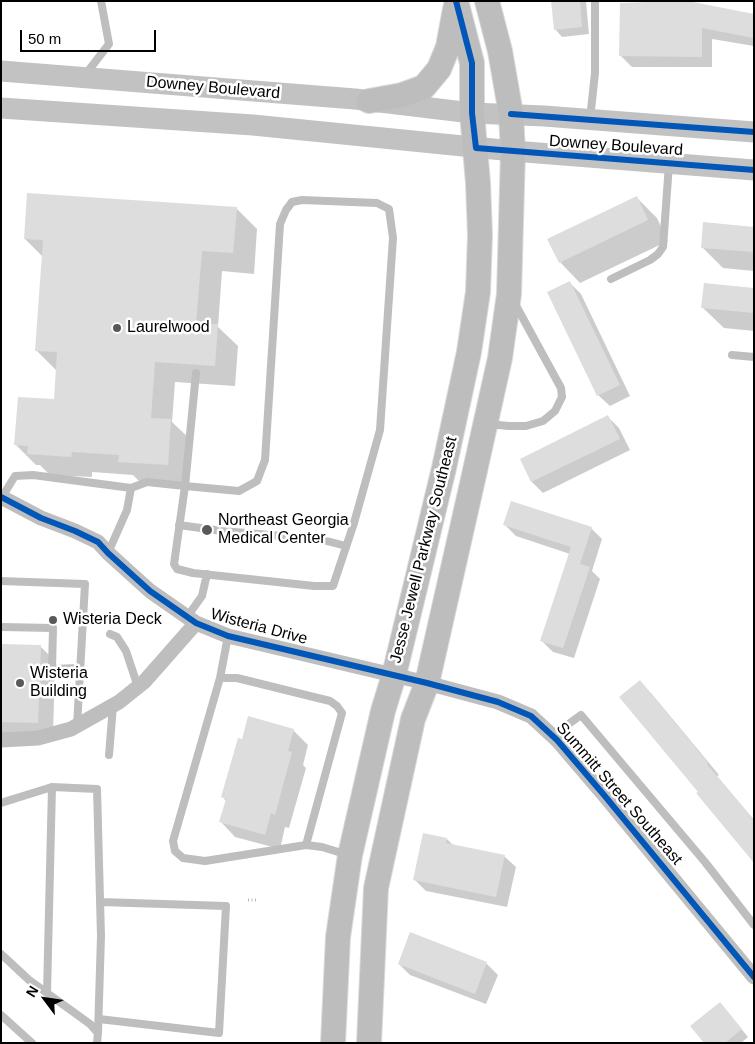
<!DOCTYPE html>
<html>
<head>
<meta charset="utf-8">
<style>
  body { margin:0 }
  #map { position:relative; width:755px; height:1044px; overflow:hidden; background:#fff; font-family:Helvetica,sans-serif }
  canvas { display:block }
  .frame { position:absolute; inset:0; border:2px solid #000; pointer-events:none }
  .north { position:absolute; left:20px; top:974px; width:50px; height:50px; -webkit-text-stroke:4px #fff; paint-order:stroke; rotate:301deg; font-size:14px; font-weight:700; line-height:20px; text-align:center; color:#000 }
  .north::after { content:''; display:block; margin:auto; width:18px; height:22px; background:#000; clip-path:polygon(50% 0,100% 100%,50% 72%,0 100%) }
  .scale { position:absolute; left:20px; top:30px; width:136px; height:22px; box-sizing:border-box; border:2px solid #000; border-top:0; padding-left:6px; font-size:15px; line-height:18px; white-space:nowrap; color:#000; -webkit-text-stroke:4px #fff; paint-order:stroke }
</style>
</head>
<body>
<div id="map">
<canvas width="755" height="1044"></canvas>
<div class="frame"></div>
<div class="north">N</div>
<div class="scale">50 m</div>
</div>
<script>
const g = document.querySelector('canvas').getContext('2d');
g.lineJoin = 'round';
function fill(path, color) {
  g.fillStyle = color;
  g.fill(path, 'evenodd');
}
function toPath(rows) {
  const path = new Path2D();
  for (const r of rows) {
    path.moveTo(r[0], r[1]);
    for (let i = 2; i < r.length; i += 2) path.lineTo(r[i], r[i + 1]);
  }
  return path;
}
function trace(path, color, width, dash) {
  g.strokeStyle = color;
  g.lineWidth = width;
  g.lineCap = dash ? 'butt' : 'round';
  g.setLineDash(dash || []);
  g.stroke(path);
}
function write(font, color, halo, rows, align = 'center') {
  g.font = font + ' Helvetica,sans-serif';
  g.lineWidth = 5;
  g.setLineDash([]);
  g.textBaseline = 'middle';
  g.strokeStyle = halo;
  g.fillStyle = color;
  for (const [text, x, y, turn = 0] of rows) {
    g.save();
    g.translate(x, y);
    g.rotate((+turn || 0) * Math.PI / 180);
    g.textAlign = isNaN(turn) ? turn : align;
    if (halo) g.strokeText(text, 0, 0);
    g.fillText(text, 0, 0);
    g.restore();
  }
}
const shadow = toPath([
  [553,1,586,1,589,34,562,37,555,29],
  [621,4,754,15,754,46,712,39,712,67,632,67,621,56],
  [636,197,657,218,668,241,580,283,560,262],
  [236,208,257,229,254,274,222,271,218,327,238,346,235,386,175,382,172,422,192,441,188,485,140,482,133,475,92,472,92,477,50,475,40,465,36,465,15,444,55,400,57,371,37,351,43,257,25,239],
  [754,228,754,271,723,268,702,247],
  [569,282,581,294,630,396,610,406,598,395],
  [754,289,754,331,724,328,703,308],
  [608,417,619,428,630,450,543,493,532,482,521,459],
  [505,525,591,528,602,539,592,571,600,579,574,658,553,652,541,640,570,554,516,536],
  [1,645,40,646,55,661,53,737,1,736],
  [639,682,651,693,719,775,717,776,754,820,754,862,700,792],
  [293,730,308,745,303,765,306,768,289,828,285,827,280,849,235,837,221,822,226,801,223,797,243,740],
  [447,839,454,846,504,856,516,867,507,907,426,891,415,880],
  [486,963,498,975,486,1004,410,975,399,964],
  [720,1003,748,1037,741,1043,706,1043]
]);
const building = toPath([
  [551,1,580,1,582,27,554,30],
  [675,1,688,1,754,14,754,38,702,28,702,57,619,56,620,3],
  [27,193,237,207,233,253,202,251,196,323,218,324,215,366,155,362,151,418,171,419,168,465,118,462,119,455,72,452,71,457,27,454,28,446,14,445,18,397,54,399,57,352,35,351,43,240,24,239],
  [637,196,648,220,559,263,547,239],
  [703,222,754,227,754,252,701,248],
  [570,281,620,385,597,396,547,292],
  [704,283,754,288,754,313,701,308],
  [608,415,620,439,531,482,520,459],
  [511,501,592,527,580,564,590,567,563,648,540,641,571,547,503,525],
  [1,644,41,645,38,723,1,722],
  [640,680,708,763,707,764,754,821,754,863,696,793,698,792,619,697],
  [248,716,294,729,288,751,292,752,275,815,271,813,265,835,219,822,226,799,221,797,238,738,242,739],
  [423,833,447,838,446,843,505,855,496,897,413,880],
  [410,932,487,962,475,994,398,964],
  [720,1002,742,1029,725,1043,704,1043,690,1026]
]);
const path = toPath([
  [248,900,258,900]
]);
const service = toPath([
  [85,75,109,44,101,1],
  [590,119,595,73,595,1],
  [611,279,650,260,658,254,663,247,669,164],
  [732,355,754,357],
  [488,424,509,426,526,426,543,421,555,411,562,397,561,388,514,302],
  [2,497,15,476,33,475,131,488],
  [179,525,222,531,319,539,346,546],
  [108,553,127,510,131,488,147,482,185,486,239,491,257,481,265,460,280,224,286,210,292,202,302,200,377,203,389,209,393,238,380,430,354,523,333,586,314,586,193,573,177,569,174,564,185,486,196,373],
  [1,581,85,584,77,726],
  [187,617,202,596,207,574],
  [1,627,53,628,52,669,80,668],
  [110,634,117,637,126,651,138,687],
  [228,636,220,678,173,841,175,851,183,858,205,861,306,845,322,847,348,855],
  [220,678,237,678,330,701,337,706,342,713,306,845],
  [552,736,581,715,705,862,754,925],
  [109,755,113,706],
  [52,787,97,789,101,936,98,1033],
  [1,803,52,787,47,993],
  [1,954,29,980,90,1024,98,1033,97,1043],
  [1,1015,32,1043],
  [99,1019,219,1033,226,906,100,902]
]);
const minor = toPath([
  [1,497,41,518,75,531,98,542,108,553,150,591,196,623,228,636,427,683,498,702,531,716,557,740,604,795,754,977],
  [1,740,38,738,71,729,119,702,144,682,196,623]
]);
const secondary = toPath([
  [1,71,355,99,472,113,544,116,754,132],
  [1,108,253,125,513,151,754,170]
]);
const primary = toPath([
  [369,101,402,95,424,87,439,69,448,47,455,9],
  [333,1043,338,937,350,855,383,711,394,675,444,468,469,352,478,292,480,235,478,183,472,113,472,63,456,1],
  [369,1043,376,888,413,719,427,683,474,475,500,358,509,294,513,151,511,114,500,51,487,1]
]);
const cycleway = toPath([
  [456,1,472,63,472,113,476,148,754,170],
  [511,114,754,132],
  [1,497,41,518,75,531,98,542,108,553,150,591,196,623,228,636,427,683,498,702,531,716,557,740,604,795,754,977]
]);
const markers = [
  [117,328,5,"#595959"],
  [207,530,6,"#595959"],
  [53,620,5,"#595959"],
  [20,683,5,"#595959"]
];
const streetNames = [
  ["Downey Boulevard",213,88,5],
  ["Downey Boulevard",616,146,4],
  ["Jesse Jewell Parkway Southeast",424,550,-76],
  ["Wisteria Drive",259,627,15],
  ["Summitt Street Southeast",619,794,49]
];
const poiNames = [
  ["Laurelwood",127,328],
  ["Northeast Georgia",218,521],
  ["Medical Center",218,539],
  ["Wisteria Deck",63,620],
  ["Wisteria",30,674],
  ["Building",30,692]
];
fill(shadow, '#0003');
fill(building, '#ddd');
trace(primary, '#dbdbdb', 26);
trace(path, '#b8b8b8', 3, [1, 2.5]);
trace(service, '#bebebe', 8);
trace(minor, '#bebebe', 15);
trace(secondary, '#c2c2c2', 21);
trace(primary, '#bdbdbd', 24);
trace(cycleway, '#0057b8', 6);
for (const [x, y, r, color] of markers) {
  const dot = new Path2D();
  dot.arc(x, y, r, 0, 2 * Math.PI);
  g.fillStyle = color;
  g.fill(dot);
  trace(dot, '#fff', 2);
}
write('16px', '#000', '#fff', streetNames);
write('16px', '#000', '#fff', poiNames, 'left');
</script>
</body>
</html>
